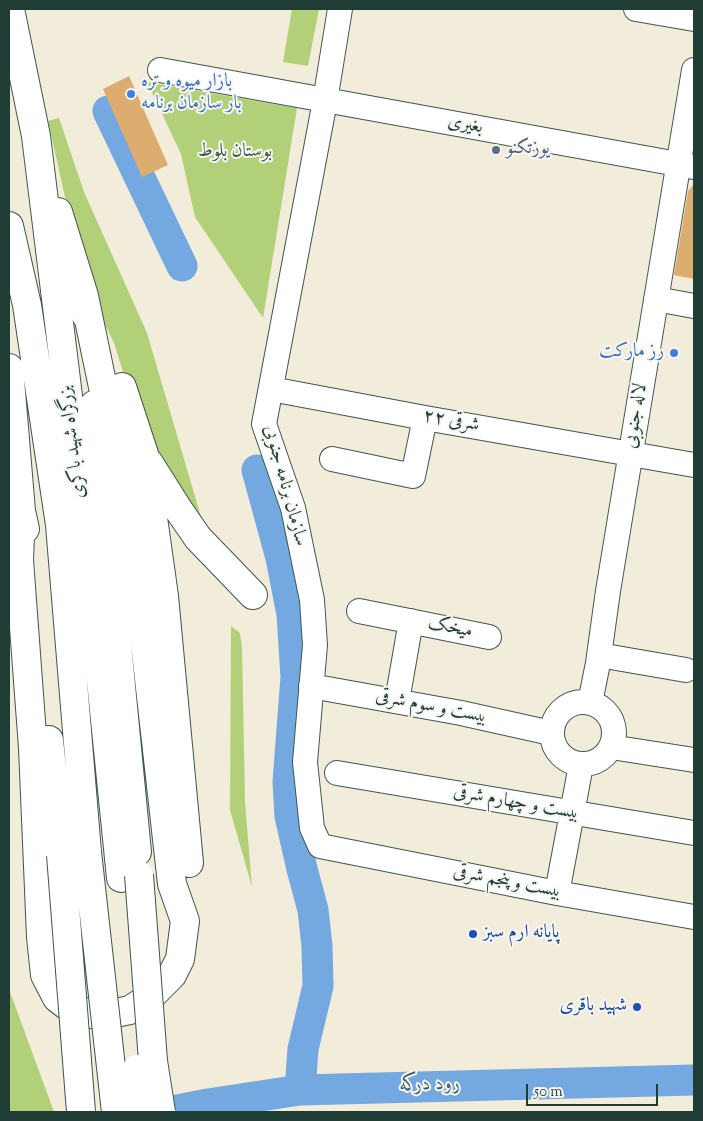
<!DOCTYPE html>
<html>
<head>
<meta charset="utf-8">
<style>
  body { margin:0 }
  #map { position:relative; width:703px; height:1121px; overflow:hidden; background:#f2ecdb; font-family:"Sorts Mill Goudy",serif }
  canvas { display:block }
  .frame { position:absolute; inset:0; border:10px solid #1f3d34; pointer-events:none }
  .scale { position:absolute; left:526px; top:1084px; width:132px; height:22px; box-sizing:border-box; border:2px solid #1f3d34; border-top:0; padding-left:6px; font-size:15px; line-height:18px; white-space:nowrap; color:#1f3d34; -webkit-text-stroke:4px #f6f6f2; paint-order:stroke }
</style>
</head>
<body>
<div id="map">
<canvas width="703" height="1121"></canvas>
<div class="frame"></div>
<div class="scale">50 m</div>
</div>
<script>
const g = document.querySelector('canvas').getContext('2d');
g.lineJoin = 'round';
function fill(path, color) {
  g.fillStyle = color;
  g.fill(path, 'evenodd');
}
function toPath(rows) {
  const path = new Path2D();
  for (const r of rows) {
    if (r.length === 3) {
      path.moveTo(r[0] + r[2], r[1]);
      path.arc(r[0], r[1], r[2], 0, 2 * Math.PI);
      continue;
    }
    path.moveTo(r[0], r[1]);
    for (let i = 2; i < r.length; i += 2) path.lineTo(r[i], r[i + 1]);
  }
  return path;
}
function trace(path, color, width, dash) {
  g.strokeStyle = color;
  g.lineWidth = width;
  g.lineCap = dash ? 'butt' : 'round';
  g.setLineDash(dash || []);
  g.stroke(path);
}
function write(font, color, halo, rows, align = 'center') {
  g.font = font + ' "Sorts Mill Goudy",Amiri,serif';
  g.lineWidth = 4;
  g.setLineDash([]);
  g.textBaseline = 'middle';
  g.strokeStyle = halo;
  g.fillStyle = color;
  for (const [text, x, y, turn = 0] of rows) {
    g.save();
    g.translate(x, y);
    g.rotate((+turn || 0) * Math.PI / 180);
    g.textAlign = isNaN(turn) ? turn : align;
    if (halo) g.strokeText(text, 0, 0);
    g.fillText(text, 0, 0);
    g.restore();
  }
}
const green = toPath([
  [292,9,319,9,308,66,283,62],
  [147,82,297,108,263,318,195,217,181,154],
  [59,118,84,192,147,333,201,517,185,512,149,454,114,343,88,290,76,246,48,121],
  [231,626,240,633,242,648,245,802,252,887,230,810],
  [9,989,54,1112,9,1112]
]);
const river = toPath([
  [108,111,182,266],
  [257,470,281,558,292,614,296,677,288,782,290,816,302,869,313,910,317,946,318,986,303,1049,300,1090],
  [167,1112,208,1104,300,1090,694,1080]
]);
const building = toPath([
  [129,76,168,165,142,177,103,89],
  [694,184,694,279,674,275,688,191]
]);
const minor = toPath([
  [340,9,325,101,264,424,293,508,312,600,315,645,305,762,312,828,320,846,557,893,694,917],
  [636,9,694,19],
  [160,70,694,167],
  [656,299,694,306],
  [271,389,425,418,694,465],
  [332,459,413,476,425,418],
  [359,611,489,637],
  [599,655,686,670],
  [311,686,461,713,551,733],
  [397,701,411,621],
  [583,733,31],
  [590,703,598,663,608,591,694,70],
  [611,747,694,760],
  [337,773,694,833],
  [557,893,581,765]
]);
const highway = toPath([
  [10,9,36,136,92,591,121,878],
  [58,212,84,296,86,315],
  [9,226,27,305,60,525,87,852],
  [9,368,21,511,25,529],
  [122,387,144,454,164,596,189,863],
  [94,405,137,852],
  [149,463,178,509,198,538,253,595],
  [21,511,19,560,33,748,41,937,45,975,57,998,70,1008,100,1016,130,1010,150,997,172,975,180,959,185,921,172,884,141,607,115,424,104,392,84,296],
  [49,740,61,855]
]);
const highwayBridge = toPath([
  [87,852,116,1112],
  [61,855,81,1112],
  [139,875,153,1061,161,1112],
  [137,1069,141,1112]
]);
const markers = [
  [131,94,5,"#3f7fe0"],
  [496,150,5,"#5c6f8a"],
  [674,353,5,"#3f7fe0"],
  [473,934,5,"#1a4fb4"],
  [637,1007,5,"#1a4fb4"]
];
const shopNames = [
  ["بازار میوه و تره",141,83],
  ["بار سازمان برنامه",141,105],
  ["رز مارکت",664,353,"right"]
];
const streetNames = [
  ["بغیری",465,126,10],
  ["لاله جنوبی",637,416,-81],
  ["۲۲ شرقی",451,422,10],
  ["بزرگراه شهید باکری",74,442,-97],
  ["سازمان برنامه جنوبی",284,486,75],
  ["میخک",450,629,11],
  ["بیست و سوم شرقی",431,708,11],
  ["بیست و چهارم شرقی",516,804,10],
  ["بیست و پنجم شرقی",507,883,11]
];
const serviceNames = [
  ["یوزتکنو",506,150]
];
const parkNames = [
  ["بوستان بلوط",235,153]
];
const transitNames = [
  ["پایانه ارم سبز",483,934],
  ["شهید باقری",627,1007,"right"]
];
const waterNames = [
  ["رود درکه",430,1086,-1]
];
fill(green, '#b1d078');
trace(river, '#73a8e0', 31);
fill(building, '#ddad6f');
trace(minor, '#3f574d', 26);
trace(highway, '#3f574d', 30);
trace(minor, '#fff', 24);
trace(highway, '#fff', 28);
trace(highwayBridge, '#3f574d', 30, []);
trace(highwayBridge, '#fff', 28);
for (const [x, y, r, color] of markers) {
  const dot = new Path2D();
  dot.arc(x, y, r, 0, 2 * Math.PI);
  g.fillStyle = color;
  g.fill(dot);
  trace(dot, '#f6f6f2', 2);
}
write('19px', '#366cbe', '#f6f6f2', shopNames, 'left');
write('19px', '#1f3d34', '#f6f6f2', streetNames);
write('19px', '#4e5e75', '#f6f6f2', serviceNames, 'left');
write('19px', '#3c5a42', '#f6f6f2', parkNames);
write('19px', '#164399', '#f6f6f2', transitNames, 'left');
write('italic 20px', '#385d68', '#f6f6f2', waterNames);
</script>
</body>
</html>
